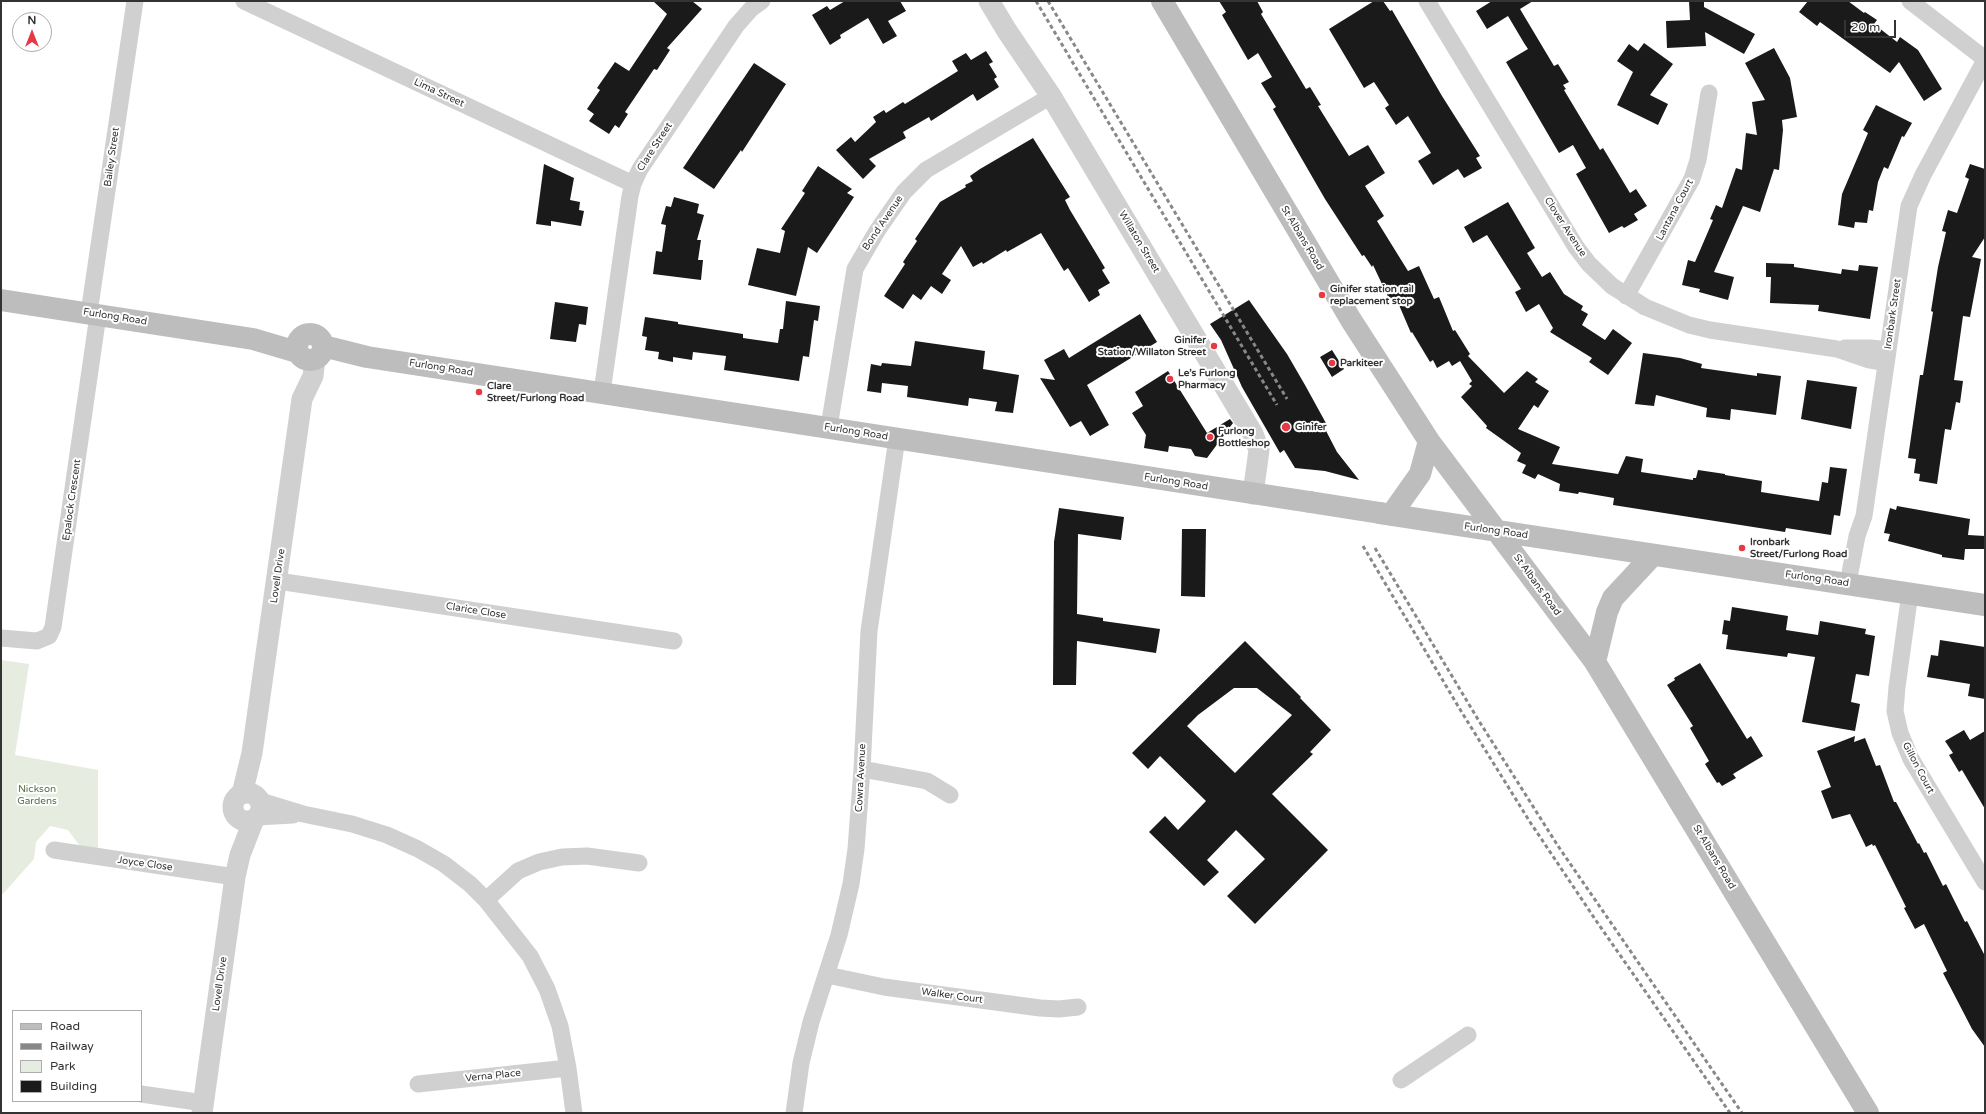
<!DOCTYPE html>
<html>
<head>
<meta charset="utf-8">
<style>
  body { margin:0 }
  #map { position:relative; width:1986px; height:1114px; overflow:hidden; background:#fff; font-family:"Varela Round",sans-serif }
  canvas { display:block }
  .frame { position:absolute; inset:0; border:2px solid #333; pointer-events:none }
  .legend { position:absolute; left:12px; top:1010px; width:130px; height:92px; box-sizing:border-box; background:#fff; border:1px solid #adadad; margin:0; padding:5px 7px; list-style:none; font-size:12px; color:#333 }
  .legend li { display:flex; align-items:center; gap:8px; height:20px }
  .legend b { width:20px; border:1px solid #adadad }
  .north { position:absolute; left:12px; top:12px; width:40px; height:40px; box-sizing:border-box; background:#fff; border:1px solid #adadad; border-radius:50%; rotate:0deg; font-size:11px; font-weight:700; line-height:16px; text-align:center; color:#333 }
  .north::after { content:''; display:block; margin:auto; width:14px; height:18px; background:#e63946; clip-path:polygon(50% 0,100% 100%,50% 72%,0 100%) }
  .scale { position:absolute; left:1844px; top:20px; width:52px; height:18px; box-sizing:border-box; border:2px solid #333; border-top:0; padding-left:5px; font-size:12px; line-height:14px; white-space:nowrap; color:#333; -webkit-text-stroke:3px #fff; paint-order:stroke }
</style>
</head>
<body>
<div id="map">
<canvas width="1986" height="1114"></canvas>
<div class="frame"></div>
<ul class="legend">
<li><b style="height:5px;background:#bdbdbd"></b>Road</li>
<li><b style="height:5px;background:#888"></b>Railway</li>
<li><b style="height:11px;background:#e6ecdf"></b>Park</li>
<li><b style="height:11px;background:#1a1a1a"></b>Building</li>
</ul>
<div class="north">N</div>
<div class="scale">20 m</div>
</div>
<script>
const g = document.querySelector('canvas').getContext('2d');
g.lineJoin = 'round';
function fill(path, color) {
  g.fillStyle = color;
  g.fill(path, 'evenodd');
}
function toPath(rows) {
  const path = new Path2D();
  for (const r of rows) {
    if (r.length === 3) {
      path.moveTo(r[0] + r[2], r[1]);
      path.arc(r[0], r[1], r[2], 0, 2 * Math.PI);
      continue;
    }
    path.moveTo(r[0], r[1]);
    for (let i = 2; i < r.length; i += 2) path.lineTo(r[i], r[i + 1]);
  }
  return path;
}
function trace(path, color, width, dash) {
  g.strokeStyle = color;
  g.lineWidth = width;
  g.lineCap = dash ? 'butt' : 'round';
  g.setLineDash(dash || []);
  g.stroke(path);
}
function write(font, color, halo, rows, align = 'center') {
  g.font = font + ' "Varela Round",sans-serif';
  g.lineWidth = 4;
  g.setLineDash([]);
  g.textBaseline = 'middle';
  g.strokeStyle = halo;
  g.fillStyle = color;
  for (const [text, x, y, turn = 0] of rows) {
    g.save();
    g.translate(x, y);
    g.rotate((+turn || 0) * Math.PI / 180);
    g.textAlign = isNaN(turn) ? turn : align;
    if (halo) g.strokeText(text, 0, 0);
    g.fillText(text, 0, 0);
    g.restore();
  }
}
const green = toPath([
  [1,660,29,664,15,755,98,770,98,850,79,845,68,830,50,826,36,842,34,859,1,896]
]);
const building = toPath([
  [653,1,692,1,702,9,667,48,670,50,657,70,654,69,625,112,628,114,619,128,615,125,609,134,589,121,594,114,587,109,600,90,597,88,615,62,629,71,667,14],
  [845,1,900,1,906,11,888,21,897,36,883,44,868,18,840,35,841,38,830,45,812,15,827,6,830,10],
  [1219,1,1257,1,1263,12,1261,14,1306,89,1310,87,1321,105,1318,106,1349,156,1368,145,1385,173,1365,186,1384,216,1377,221,1408,271,1419,266,1434,299,1439,297,1453,331,1455,330,1470,354,1468,356,1504,393,1527,371,1538,379,1535,382,1549,391,1538,408,1534,405,1518,429,1560,447,1552,464,1618,474,1626,456,1643,459,1641,472,1693,480,1693,478,1696,478,1698,470,1725,474,1725,475,1762,481,1761,492,1819,501,1822,482,1828,483,1830,467,1847,469,1840,516,1834,515,1831,535,1786,528,1785,532,1613,505,1614,498,1579,492,1578,494,1559,491,1560,484,1538,474,1535,479,1522,473,1526,465,1517,461,1521,453,1486,428,1487,426,1461,397,1472,386,1469,384,1472,381,1460,361,1452,366,1449,361,1437,368,1433,360,1430,362,1412,332,1411,333,1396,298,1390,301,1373,265,1372,267,1364,255,1362,256,1325,199,1273,109,1276,107,1261,83,1272,77,1258,53,1248,60,1222,15,1226,12],
  [1374,1,1383,1,1390,11,1392,10,1442,96,1480,156,1476,158,1482,168,1464,178,1458,169,1433,185,1418,161,1431,153,1408,116,1396,125,1385,108,1389,105,1374,82,1364,88,1329,29],
  [1492,1,1533,1,1520,9,1554,66,1558,64,1569,82,1563,85,1566,89,1564,90,1600,150,1603,148,1630,193,1636,189,1647,206,1634,214,1638,220,1624,228,1622,226,1609,233,1576,174,1586,168,1573,145,1559,153,1506,62,1528,49,1524,43,1508,16,1487,29,1476,11],
  [1689,1,1704,1,1704,7,1755,34,1744,54,1705,32,1706,46,1667,48,1666,21,1690,20],
  [1808,1,1848,1,1864,13,1865,12,1877,20,1874,24,1897,42,1900,37,1918,50,1942,89,1924,101,1899,62,1890,73,1820,22,1817,26,1799,12],
  [1644,43,1673,64,1650,95,1668,104,1658,125,1617,105,1633,72,1617,61,1629,44,1638,51],
  [1774,48,1790,78,1797,117,1782,120,1783,130,1779,170,1774,169,1760,212,1743,206,1714,272,1734,277,1728,300,1699,292,1700,289,1682,285,1688,260,1695,262,1713,220,1710,219,1716,205,1722,208,1736,168,1742,170,1746,133,1757,135,1752,102,1765,100,1745,63],
  [986,51,993,62,989,64,997,77,994,79,999,87,977,101,973,94,931,121,929,117,903,132,906,138,869,159,876,166,863,179,836,150,851,137,855,142,876,122,873,117,884,110,886,113,903,102,905,104,958,71,952,61,966,53,971,60],
  [754,63,786,84,742,152,741,150,714,189,683,168],
  [1876,105,1912,123,1904,137,1902,136,1888,169,1884,167,1878,182,1873,211,1869,210,1867,223,1855,222,1854,228,1838,225,1842,194,1868,133,1863,130],
  [1033,138,1070,197,1065,200,1070,210,1105,268,1102,270,1110,283,1098,290,1100,295,1089,302,1068,268,1064,271,1041,233,1007,252,1006,250,983,264,982,262,973,267,961,246,942,274,951,280,942,294,931,286,921,300,913,294,903,309,884,296,905,264,903,262,917,241,915,239,940,202,966,187,965,185,973,181,970,176,980,169],
  [544,164,574,178,570,200,580,202,579,210,584,211,581,226,551,221,551,226,536,224],
  [1970,164,1985,169,1985,237,1972,257,1981,259,1970,317,1963,316,1954,380,1963,381,1960,403,1956,402,1951,430,1945,429,1937,484,1919,481,1920,474,1914,473,1916,459,1908,458,1920,375,1923,375,1933,312,1931,311,1938,267,1946,232,1942,231,1948,210,1957,213,1969,179,1965,177],
  [818,166,852,189,847,193,854,197,817,253,808,247,796,296,748,285,757,248,780,253,785,231,781,229,805,193,802,191],
  [674,197,699,204,697,213,704,215,697,240,701,240,698,260,703,260,701,280,653,274,656,251,662,252,666,225,661,224,666,206,671,207],
  [1508,202,1535,248,1527,253,1542,277,1550,272,1564,294,1583,306,1581,310,1588,314,1582,325,1605,340,1613,329,1632,343,1608,375,1589,362,1592,358,1550,332,1553,328,1539,304,1526,312,1515,292,1521,289,1487,235,1473,243,1464,227],
  [1766,263,1794,264,1794,267,1841,274,1842,269,1858,271,1859,265,1878,267,1870,319,1818,311,1819,305,1770,303,1771,277,1766,277],
  [1249,300,1287,354,1305,385,1327,425,1324,427,1337,452,1359,480,1325,471,1295,468,1284,450,1280,453,1242,387,1221,340,1210,324],
  [786,301,820,306,818,321,814,320,809,357,803,356,799,381,724,370,726,356,693,352,692,360,673,357,673,362,658,359,659,352,645,350,647,337,642,336,645,317,678,322,678,324,743,334,743,338,778,343,780,329,783,329],
  [555,302,588,307,586,325,579,324,576,342,550,339],
  [1140,314,1157,342,1087,385,1109,425,1090,436,1081,421,1070,427,1040,378,1055,380,1044,360,1064,349,1069,358],
  [915,341,985,351,983,369,1019,375,1013,413,995,411,997,402,969,398,968,406,907,397,908,386,882,383,881,393,867,391,871,364,881,366,882,363,911,366],
  [1332,350,1344,369,1332,377,1320,357],
  [1643,353,1680,358,1702,364,1701,368,1757,376,1757,373,1781,376,1776,415,1731,409,1730,420,1706,417,1707,408,1656,395,1654,406,1635,404],
  [1168,371,1207,433,1230,419,1233,423,1207,458,1195,456,1191,449,1169,446,1168,452,1144,448,1146,435,1132,413,1143,406,1135,392],
  [1807,380,1857,387,1851,429,1801,419],
  [1897,506,1970,519,1968,535,1985,536,1985,549,1965,549,1964,560,1942,557,1942,555,1888,541,1890,534,1884,533,1890,508,1896,510],
  [1059,508,1124,517,1121,540,1078,534,1077,614,1103,618,1103,621,1160,629,1156,653,1077,641,1076,685,1053,685,1054,542],
  [1182,529,1206,529,1205,597,1181,596],
  [1732,607,1788,616,1786,630,1818,635,1820,621,1866,629,1865,634,1875,636,1869,676,1856,674,1851,702,1860,704,1855,731,1802,722,1815,657,1788,653,1787,657,1726,649,1728,635,1722,634,1724,620,1730,621],
  [1940,640,1985,647,1985,699,1968,696,1970,684,1927,677,1931,655,1938,656],
  [1245,641,1301,697,1300,698,1331,730,1310,752,1313,754,1272,794,1328,850,1255,924,1227,896,1265,859,1236,830,1207,860,1219,872,1204,886,1149,832,1165,816,1178,830,1206,801,1160,756,1148,769,1132,753],
  [1234,688,1257,688,1292,715,1235,773,1187,726,1198,715],
  [1700,663,1747,739,1751,736,1763,756,1733,774,1736,778,1722,786,1719,782,1717,783,1705,764,1709,761,1690,728,1693,726,1667,685,1675,680,1674,678],
  [1964,730,1970,740,1985,731,1985,809,1962,770,1959,772,1949,755,1953,753,1945,741],
  [1855,736,1854,742,1865,738,1876,766,1880,765,1894,802,1896,802,1918,844,1919,843,1924,853,1926,852,1943,886,1946,884,1965,922,1967,921,1985,956,1985,1047,1972,1029,1943,973,1947,971,1924,924,1915,929,1904,908,1906,907,1875,845,1873,846,1872,844,1866,847,1850,814,1832,819,1821,791,1831,787,1817,751]
]);
const minor = toPath([
  [244,1,633,184],
  [1427,1,1576,247,1589,264,1612,286,1645,307,1689,325,1710,330,1837,349,1869,360,1886,363],
  [1910,1,1985,59],
  [1626,296,1692,179,1698,160,1709,93],
  [89,313,135,1],
  [1845,348,1871,348,1888,350],
  [602,392,630,196,633,184,640,169,736,26,751,9,762,1],
  [829,427,855,269,877,231,904,192,926,170,1051,96],
  [278,581,674,641],
  [1848,583,1857,536,1864,516,1909,206,1923,175,1985,60],
  [1910,593,1897,687,1895,711,1900,733,1911,759,1985,882],
  [1,638,37,641,49,636,53,627,98,315],
  [862,769,927,781,950,795],
  [260,801,303,814,352,824,387,835,418,849,444,864,470,884,486,900,530,956,547,989,560,1026,568,1068,574,1113],
  [257,817,293,815],
  [54,850,235,877],
  [486,900,518,871,539,862,562,857,587,856,639,863],
  [827,975,884,987,1040,1008,1059,1009,1078,1007],
  [1401,1080,1468,1035],
  [418,1084,568,1068],
  [141,1094,204,1103],
  [794,1113,801,1063,811,1022,839,935,851,884,856,849,862,769,869,631,897,438]
]);
const tertiary = toPath([
  [989,1,1007,31,1051,96,1253,434,1259,450,1253,494],
  [247,807,14],
  [242,794,252,753,302,399,313,376,315,359],
  [202,1113,235,877,240,855,254,819]
]);
const secondary = toPath([
  [1162,1,1351,320,1429,441,1595,662,1868,1113],
  [1,300,253,339,297,352],
  [310,347,13],
  [323,346,367,357,1310,502],
  [1380,513,1985,605],
  [1391,515,1420,474,1429,441],
  [1595,662,1607,612,1613,598,1653,555]
]);
const rail = toPath([
  [1036,1,1277,405],
  [1048,1,1287,399],
  [1363,546,1461,711,1530,822,1597,922,1730,1113],
  [1375,548,1479,721,1558,846,1742,1113]
]);
const secondaryBridge = toPath([
  [1310,502,1380,513]
]);
const markers = [
  [1322,295,4,"#e63946"],
  [1214,346,4,"#e63946"],
  [1332,363,4,"#e63946"],
  [1170,379,4,"#e63946"],
  [479,392,4,"#e63946"],
  [1286,427,5,"#e63946"],
  [1210,437,4,"#e63946"],
  [1742,548,4,"#e63946"]
];
const streetNames = [
  ["Lima Street",439,93,25],
  ["Clare Street",655,147,-57],
  ["Bailey Street",112,157,-82],
  ["Lantana Court",1675,210,-62],
  ["Bond Avenue",883,223,-56],
  ["Clover Avenue",1565,227,57],
  ["St Albans Road",1302,238,59],
  ["Willaton Street",1139,242,59],
  ["Ironbark Street",1893,314,-82],
  ["Furlong Road",115,317,9],
  ["Furlong Road",441,368,9],
  ["Furlong Road",856,432,9],
  ["Furlong Road",1176,482,9],
  ["Epalock Crescent",72,500,-82],
  ["Furlong Road",1496,531,8],
  ["Lovell Drive",278,576,-82],
  ["Furlong Road",1817,579,8],
  ["St Albans Road",1537,585,54],
  ["Clarice Close",476,611,9],
  ["Gillon Court",1918,768,62],
  ["Cowra Avenue",861,778,-87],
  ["St Albans Road",1714,857,59],
  ["Joyce Close",145,864,8],
  ["Lovell Drive",220,984,-82],
  ["Walker Court",952,996,8],
  ["Verna Place",493,1076,-6]
];
const poiNames = [
  ["Ginifer station rail",1330,289],
  ["replacement stop",1330,301],
  ["Ginifer",1206,340,"right"],
  ["Station/Willaton Street",1206,352,"right"],
  ["Parkiteer",1340,363],
  ["Le’s Furlong",1178,373],
  ["Pharmacy",1178,385],
  ["Clare",487,386],
  ["Street/Furlong Road",487,398],
  ["Ginifer",1295,427],
  ["Furlong",1218,431],
  ["Bottleshop",1218,443],
  ["Ironbark",1750,542],
  ["Street/Furlong Road",1750,554]
];
const parkNames = [
  ["Nickson",37,789],
  ["Gardens",37,801]
];
fill(green, '#e6ecdf');
fill(building, '#1a1a1a');
trace(minor, '#d0d0d0', 17);
trace(tertiary, '#d0d0d0', 21);
trace(secondary, '#bdbdbd', 22);
trace(rail, '#888', 3, [4, 3]);
trace(secondaryBridge, '#bdbdbd', 22);
for (const [x, y, r, color] of markers) {
  const dot = new Path2D();
  dot.arc(x, y, r, 0, 2 * Math.PI);
  g.fillStyle = color;
  g.fill(dot);
  trace(dot, '#fff', 1.5);
}
write('10px', '#333', '#fff', streetNames);
write('bold 10px', '#333', '#fff', poiNames, 'left');
write('10px', '#56703f', '#fff', parkNames);
</script>
</body>
</html>
